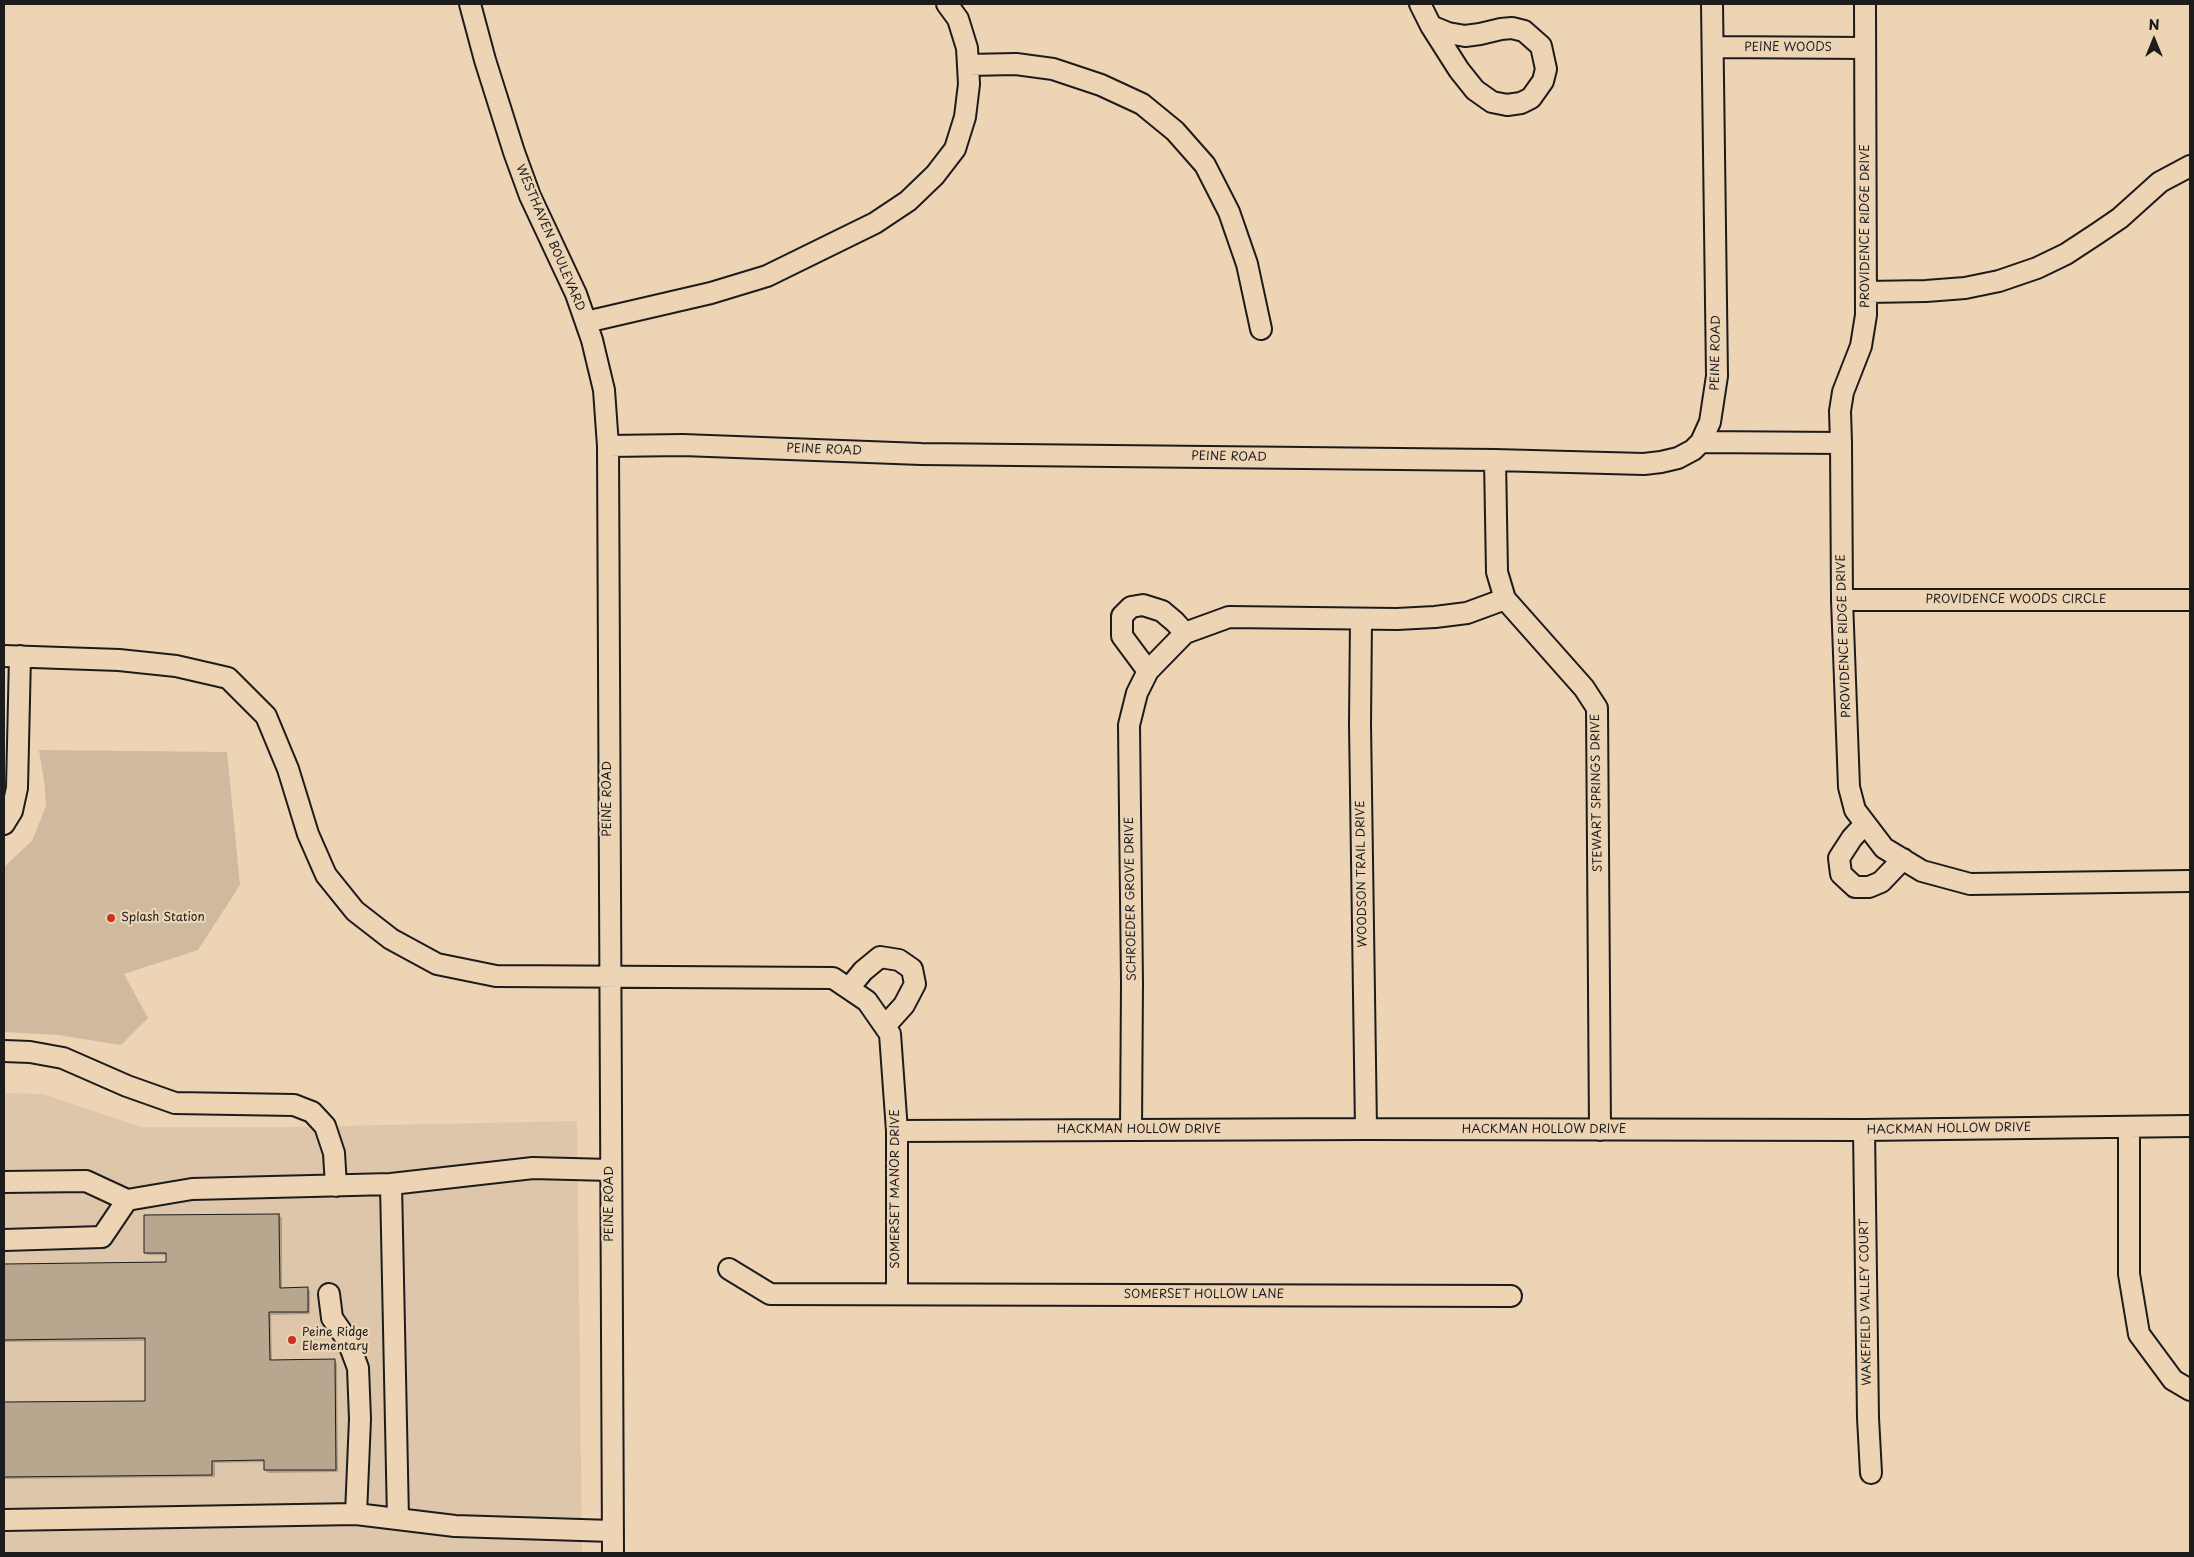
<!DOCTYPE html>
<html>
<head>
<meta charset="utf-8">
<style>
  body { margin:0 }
  #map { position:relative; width:2194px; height:1557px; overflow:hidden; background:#edd4b5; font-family:"Playpen Sans",sans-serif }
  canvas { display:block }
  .frame { position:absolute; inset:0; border:5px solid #1c1c1c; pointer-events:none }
  .north { position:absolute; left:2129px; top:15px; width:50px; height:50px; -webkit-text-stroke:4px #edd4b5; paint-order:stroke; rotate:0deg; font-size:14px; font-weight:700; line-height:20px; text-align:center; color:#1c1c1c }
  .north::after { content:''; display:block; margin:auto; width:18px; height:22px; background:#1c1c1c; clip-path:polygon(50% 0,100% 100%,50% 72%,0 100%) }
</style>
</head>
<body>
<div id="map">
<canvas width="2194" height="1557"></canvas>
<div class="frame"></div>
<div class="north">N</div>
</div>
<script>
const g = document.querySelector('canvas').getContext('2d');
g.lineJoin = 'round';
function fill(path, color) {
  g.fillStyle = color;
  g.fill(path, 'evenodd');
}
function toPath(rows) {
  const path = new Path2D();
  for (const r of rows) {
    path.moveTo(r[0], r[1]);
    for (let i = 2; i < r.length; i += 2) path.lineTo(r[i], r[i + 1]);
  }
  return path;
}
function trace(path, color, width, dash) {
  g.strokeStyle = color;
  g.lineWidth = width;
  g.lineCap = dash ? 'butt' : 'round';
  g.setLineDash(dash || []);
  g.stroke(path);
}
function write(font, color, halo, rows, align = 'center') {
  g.font = font + ' "Playpen Sans",sans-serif';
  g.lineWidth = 4.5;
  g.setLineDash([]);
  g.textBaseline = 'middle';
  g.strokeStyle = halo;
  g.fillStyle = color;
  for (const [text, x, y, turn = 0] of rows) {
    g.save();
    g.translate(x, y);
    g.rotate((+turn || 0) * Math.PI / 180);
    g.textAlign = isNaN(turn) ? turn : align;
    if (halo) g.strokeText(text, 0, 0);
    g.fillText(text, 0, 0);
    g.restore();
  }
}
const built = toPath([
  [4,1093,43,1094,141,1127,290,1127,577,1121,582,1553,4,1553]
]);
const green = toPath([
  [39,750,227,752,240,885,198,950,124,974,148,1018,121,1045,58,1035,4,1032,4,867,32,841,46,806,45,788]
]);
const shadow = toPath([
  [279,1215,282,1218,282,1289,307,1289,310,1291,310,1314,271,1315,272,1361,334,1360,337,1363,338,1472,268,1473,265,1470,265,1462,215,1463,215,1477,4,1479,4,1403,147,1402,146,1341,4,1342,4,1265,167,1263,167,1255,148,1255,145,1252]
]);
const building = toPath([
  [279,1214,280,1288,308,1287,308,1312,269,1312,270,1360,335,1359,336,1470,264,1470,264,1460,212,1461,212,1475,4,1477,4,1402,145,1401,145,1338,4,1340,4,1264,166,1262,166,1253,144,1253,144,1215,279,1214]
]);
const minor = toPath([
  [470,4,485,60,514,152,530,196,576,294,592,340,604,390,608,446,613,1553],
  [1420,4,1431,26,1459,70,1475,90,1492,102,1507,105,1521,103,1531,98,1543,81,1546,69,1541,46,1524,31,1512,28,1501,29,1480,34,1465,36,1448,33,1431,26],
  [1713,47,1864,48],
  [968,65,1016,64,1053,69,1101,85,1142,104,1175,131,1205,165,1229,212,1247,264,1261,329],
  [1867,292,1926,291,1965,288,1999,281,2037,268,2066,254,2098,233,2120,218,2160,182,2190,166],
  [586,322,711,293,767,276,875,223,908,201,935,175,955,149,965,117,969,84,967,48,958,19,947,4],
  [1701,442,1841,443,1842,600,1849,787,1855,810,1884,848,1922,871,1970,884,2190,881],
  [1841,443,1840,411,1843,392,1861,346,1866,315,1865,4],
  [608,446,683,445,921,454,1495,460,1644,464,1661,462,1678,458,1693,450,1701,442,1710,422,1717,376,1712,4],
  [1495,460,1497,572,1505,599,1584,688,1597,708,1600,1130],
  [1842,600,2190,600],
  [1361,619,1360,724,1366,1129],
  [4,656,119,660,176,666,228,678,266,716,288,769,308,834,326,875,355,911,391,939,437,964,496,976,833,978,867,1001,890,1034,897,1131,897,1294],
  [1148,671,1122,636,1122,616,1131,607,1143,605,1162,611,1175,622,1185,633],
  [4,824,12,811,17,788,20,656],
  [1865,824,1852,838,1839,858,1841,874,1855,887,1869,887,1881,882,1903,859],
  [849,988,863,971,880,957,899,960,912,969,915,984,904,1005,885,1026],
  [4,1051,30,1052,63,1058,127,1086,175,1103,294,1105,312,1112,325,1126,334,1153,336,1186],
  [2129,1127,2129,1274,2139,1334,2173,1380,2190,1390],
  [1131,1130,1132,983,1129,725,1137,693,1148,671,1185,633,1229,617,1397,619,1435,617,1467,613,1505,599],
  [1864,1130,1868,1418,1871,1473],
  [897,1131,1366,1129,1864,1130,2190,1126],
  [4,1182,86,1181,127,1200,102,1237,4,1240],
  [391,1184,398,1519],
  [127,1200,192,1189,391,1184,533,1168,610,1170],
  [729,1269,770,1294,1511,1296],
  [329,1294,332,1318,348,1341,358,1368,360,1419,356,1514],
  [4,1520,356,1514,455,1526,612,1531]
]);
const markers = [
  [111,918,5,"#c8321e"],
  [292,1340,5,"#c8321e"]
];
const streetNames = [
  ["PEINE WOODS",1788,48],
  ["PROVIDENCE RIDGE DRIVE",1866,226,-90],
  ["WESTHAVEN BOULEVARD",550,238,67],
  ["PEINE ROAD",1716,353,-89],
  ["PEINE ROAD",824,450,2],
  ["PEINE ROAD",1229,457,1],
  ["PROVIDENCE WOODS CIRCLE",2016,600],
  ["PROVIDENCE RIDGE DRIVE",1844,636,-92],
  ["STEWART SPRINGS DRIVE",1597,793,-91],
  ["PEINE ROAD",608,799,-90],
  ["WOODSON TRAIL DRIVE",1362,874,-91],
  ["SCHROEDER GROVE DRIVE",1131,899,-91],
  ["HACKMAN HOLLOW DRIVE",1949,1129,-1],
  ["HACKMAN HOLLOW DRIVE",1139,1130],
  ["HACKMAN HOLLOW DRIVE",1544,1130],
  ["SOMERSET MANOR DRIVE",896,1189,-90],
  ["PEINE ROAD",610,1204,-90],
  ["SOMERSET HOLLOW LANE",1204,1295],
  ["WAKEFIELD VALLEY COURT",1866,1302,-91]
];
const poiNames = [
  ["Splash Station",121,918],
  ["Peine Ridge",302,1333],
  ["Elementary",302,1347]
];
fill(built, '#ddc6aa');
fill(green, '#cfb99f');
fill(shadow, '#0003');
fill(building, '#b9a68f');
trace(building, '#1c1c1c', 1);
trace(minor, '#1c1c1c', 24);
trace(minor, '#edd4b5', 20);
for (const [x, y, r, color] of markers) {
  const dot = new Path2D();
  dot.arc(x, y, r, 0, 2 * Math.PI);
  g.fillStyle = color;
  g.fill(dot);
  trace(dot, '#edd4b5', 2);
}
write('12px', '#1c1c1c', '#edd4b5', streetNames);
write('12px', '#1c1c1c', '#edd4b5', poiNames, 'left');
</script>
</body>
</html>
